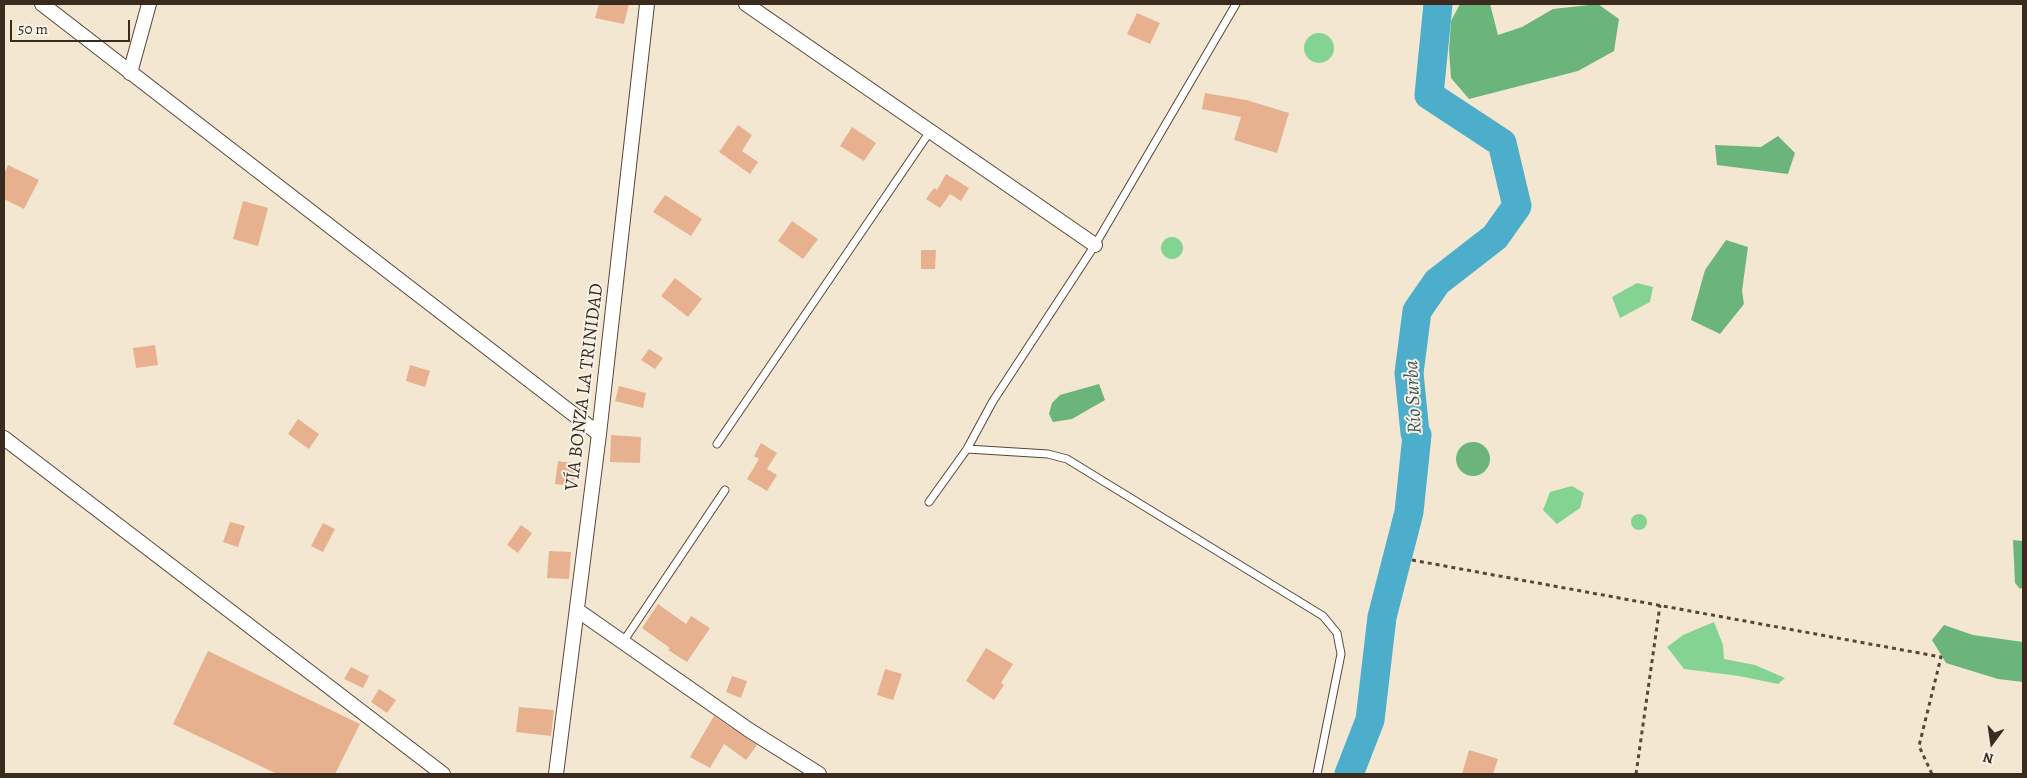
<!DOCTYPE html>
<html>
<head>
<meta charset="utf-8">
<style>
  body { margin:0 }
  #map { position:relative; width:2027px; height:778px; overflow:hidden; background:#f4e7d1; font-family:Alegreya,serif }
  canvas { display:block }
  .frame { position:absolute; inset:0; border:5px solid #3b2a1e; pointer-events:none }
  .north { position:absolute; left:1967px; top:718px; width:50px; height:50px; -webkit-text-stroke:4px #f7f3e8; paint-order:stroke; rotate:194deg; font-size:14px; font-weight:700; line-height:20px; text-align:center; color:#3b2a1e }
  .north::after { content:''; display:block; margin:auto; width:18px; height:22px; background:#3b2a1e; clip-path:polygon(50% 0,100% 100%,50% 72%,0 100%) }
  .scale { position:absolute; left:10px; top:20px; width:120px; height:22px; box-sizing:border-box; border:2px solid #3b2a1e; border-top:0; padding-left:6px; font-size:15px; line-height:18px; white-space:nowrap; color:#3b2a1e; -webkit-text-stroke:4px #f7f3e8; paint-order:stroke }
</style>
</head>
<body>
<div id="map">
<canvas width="2027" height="778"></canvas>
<div class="frame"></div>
<div class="north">N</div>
<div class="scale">50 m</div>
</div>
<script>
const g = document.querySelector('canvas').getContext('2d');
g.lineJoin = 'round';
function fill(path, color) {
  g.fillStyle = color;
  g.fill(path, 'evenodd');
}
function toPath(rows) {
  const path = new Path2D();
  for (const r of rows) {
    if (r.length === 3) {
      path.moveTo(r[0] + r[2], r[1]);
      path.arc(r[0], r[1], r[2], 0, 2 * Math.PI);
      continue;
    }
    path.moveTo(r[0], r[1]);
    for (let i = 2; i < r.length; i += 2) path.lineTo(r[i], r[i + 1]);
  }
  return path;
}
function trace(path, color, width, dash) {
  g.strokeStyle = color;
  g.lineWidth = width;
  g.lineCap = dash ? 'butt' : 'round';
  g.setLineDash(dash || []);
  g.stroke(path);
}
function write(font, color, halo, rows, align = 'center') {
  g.font = font + ' Alegreya,serif';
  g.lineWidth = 4;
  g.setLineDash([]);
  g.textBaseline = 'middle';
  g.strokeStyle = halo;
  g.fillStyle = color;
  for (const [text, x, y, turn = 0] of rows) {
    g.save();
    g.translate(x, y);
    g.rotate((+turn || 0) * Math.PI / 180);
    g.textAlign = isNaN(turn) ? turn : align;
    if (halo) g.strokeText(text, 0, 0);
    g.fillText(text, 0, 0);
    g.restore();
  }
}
const green = toPath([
  [1319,48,15],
  [1172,248,11],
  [1637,283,1653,287,1650,302,1620,318,1612,297],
  [1572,486,1584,493,1580,508,1557,524,1543,510,1550,492],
  [1639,522,8],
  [1714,622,1723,645,1724,659,1755,665,1785,678,1778,684,1739,676,1684,669,1667,647,1683,635]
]);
const forest = toPath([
  [1460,4,1490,4,1498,35,1522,27,1553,9,1598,4,1619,19,1614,51,1578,71,1469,99,1451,78,1449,50,1451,21],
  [1778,136,1795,153,1788,174,1717,165,1715,145,1761,147],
  [1726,240,1748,247,1742,291,1744,304,1720,334,1691,320,1705,270],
  [1099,384,1105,400,1072,419,1053,422,1049,414,1052,403,1060,395],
  [1473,459,17],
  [2013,540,2023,541,2023,587,2020,589,2015,583],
  [1944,625,1973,635,2023,642,2023,682,1998,679,1946,663,1932,640]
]);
const river = toPath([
  [1349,774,1370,720,1382,617,1409,512,1417,435,1415,433,1409,373,1417,311,1437,282,1495,237,1517,206,1502,143,1429,95,1438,4]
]);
const building = toPath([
  [599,4,629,4,624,24,595,18],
  [1137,13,1160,23,1150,44,1127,34],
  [1205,93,1246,100,1289,113,1277,153,1234,140,1241,117,1202,109],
  [738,125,752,135,742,151,758,162,750,174,719,152],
  [852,127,876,143,864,161,840,146],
  [8,165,39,180,24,209,4,199,4,174],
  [946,174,969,188,961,201,950,194,940,208,926,199,934,188,937,190],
  [665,195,702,219,691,236,653,212],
  [243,201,268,208,258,246,233,239],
  [792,221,818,239,803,259,778,241],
  [921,250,936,250,935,269,921,269],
  [675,278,702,299,688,317,661,296],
  [155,345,158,365,136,368,133,348],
  [649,349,663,358,655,369,641,360],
  [410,365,430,371,425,387,406,381],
  [619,386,646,393,643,408,615,401],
  [298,419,319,434,309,449,288,434],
  [611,435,641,437,640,463,610,462],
  [761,443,777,453,767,469,777,475,767,491,747,479,759,459,754,456],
  [558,461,576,464,573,486,555,484],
  [230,522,245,526,238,547,223,542],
  [323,523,335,529,323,552,311,546],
  [521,525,532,533,518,553,507,545],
  [549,551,571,552,569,579,547,578],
  [658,604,686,624,691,616,710,628,687,662,668,650,670,648,642,628],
  [986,648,1013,664,1001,683,1004,685,994,700,966,681],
  [208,651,360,724,335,774,277,774,173,724],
  [351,667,369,676,363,688,344,679],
  [885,669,902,674,893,700,877,695],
  [732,676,747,681,741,698,726,692],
  [379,689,396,700,387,713,371,702],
  [519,707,554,710,551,736,516,732],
  [714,716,757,745,746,760,724,744,710,768,690,757],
  [1469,750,1498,759,1493,774,1462,774]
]);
const path = toPath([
  [1412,560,1941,657,1919,746,1932,774],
  [1636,774,1660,605]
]);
const service = toPath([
  [717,444,931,130],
  [967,449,1048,454,1067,459,1323,616,1337,633,1341,654,1317,774],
  [929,502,967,449,993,401,1095,245,1236,4],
  [623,642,725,490]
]);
const minor = toPath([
  [42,4,599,434],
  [746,4,1095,245],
  [130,73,149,4],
  [4,438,443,774],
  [577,610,749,730,819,774],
  [556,774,599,434,647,4]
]);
const streetNames = [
  ["VÍA BONZA LA TRINIDAD",585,387,-83]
];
const waterNames = [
  ["Río Surba",1414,397,-93]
];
fill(green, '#84d393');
fill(forest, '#6bb57d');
trace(river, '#4caecb', 29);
fill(building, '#e7b190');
trace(service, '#574639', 9);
trace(minor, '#574639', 16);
trace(path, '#574639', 3, [4, 4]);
trace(service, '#fff', 7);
trace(minor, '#fff', 14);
write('19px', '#3b2a1e', '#f7f3e8', streetNames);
write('italic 20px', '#41585b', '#f7f3e8', waterNames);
</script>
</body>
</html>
